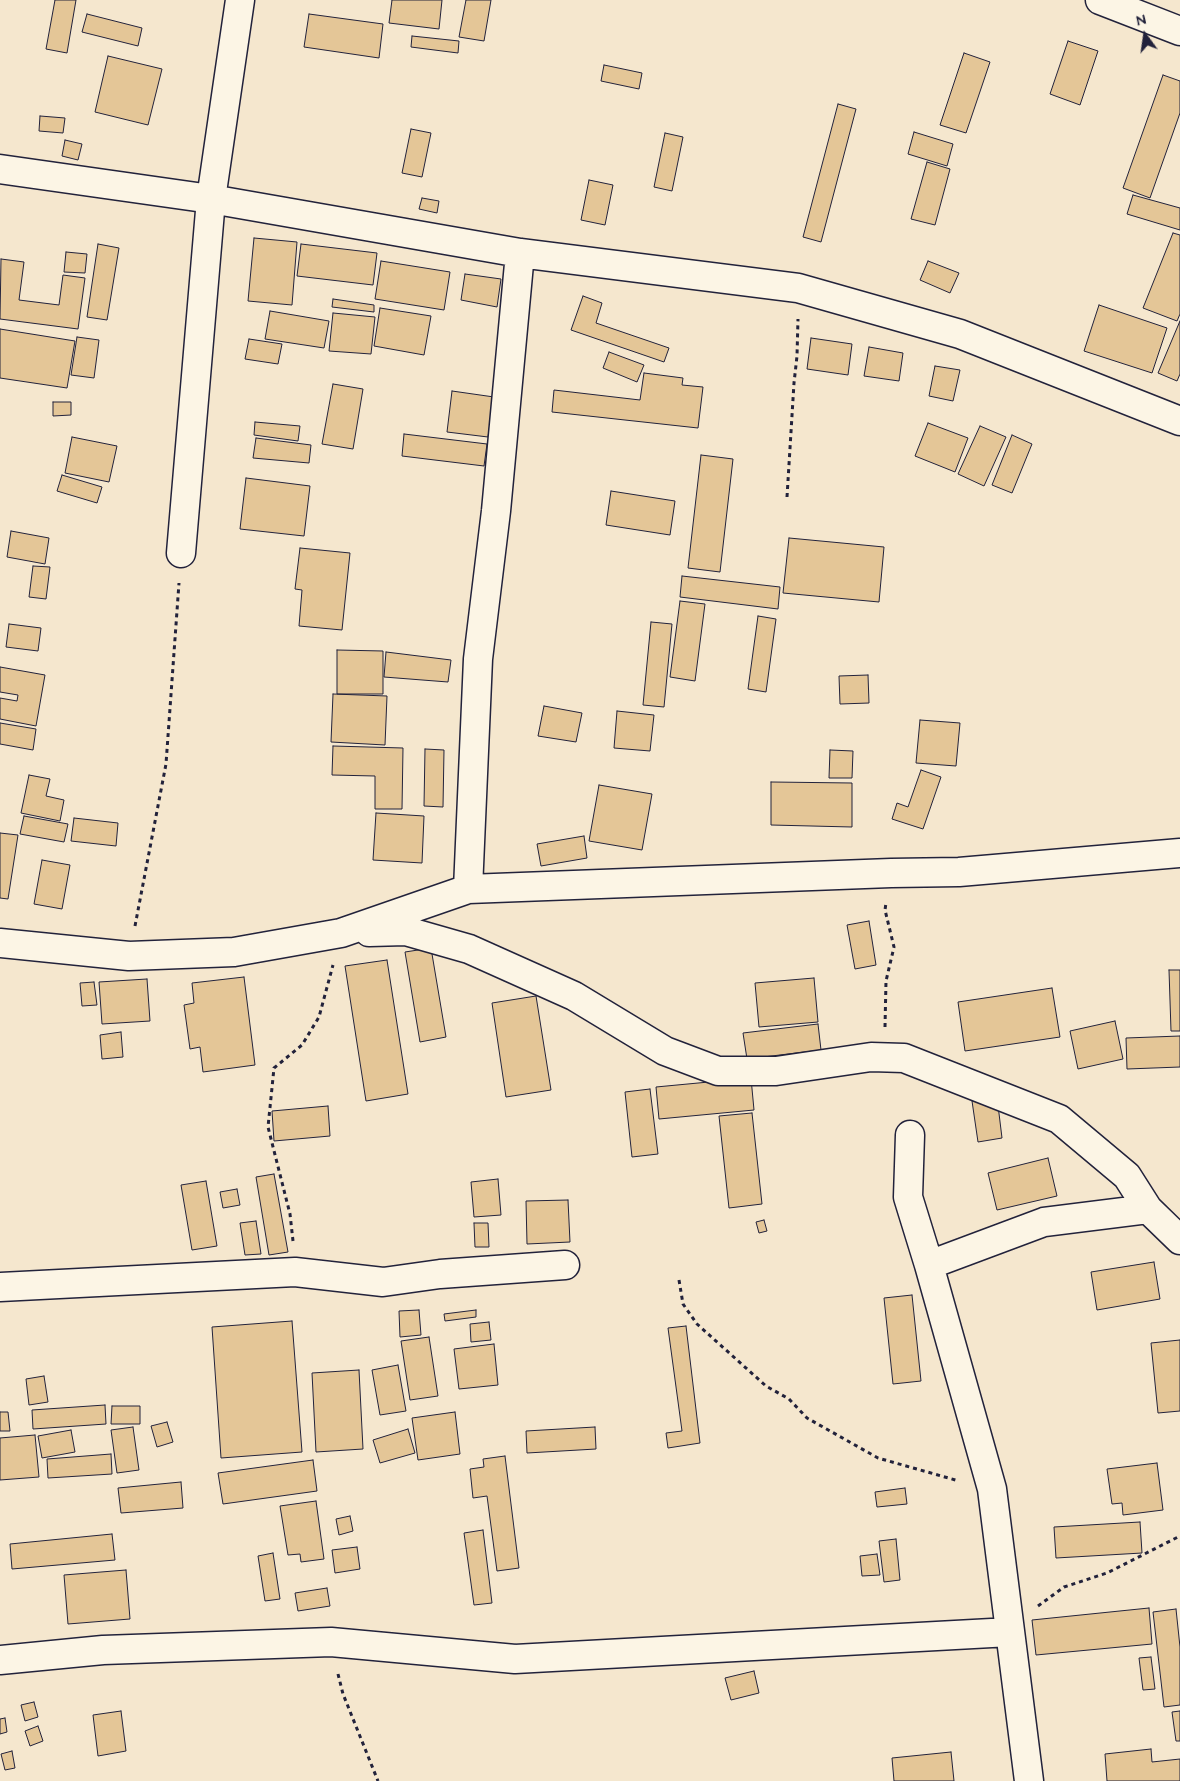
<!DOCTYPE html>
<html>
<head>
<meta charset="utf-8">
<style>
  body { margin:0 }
  #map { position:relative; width:1180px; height:1781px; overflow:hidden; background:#f5e7ce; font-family:"Architects Daughter",sans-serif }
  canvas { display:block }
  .north { position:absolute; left:1120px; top:10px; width:50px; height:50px; -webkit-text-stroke:4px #fcf5e5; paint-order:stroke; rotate:346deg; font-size:14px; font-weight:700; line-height:20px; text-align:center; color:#22223b }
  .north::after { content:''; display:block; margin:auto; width:18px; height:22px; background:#22223b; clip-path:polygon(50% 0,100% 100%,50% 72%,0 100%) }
</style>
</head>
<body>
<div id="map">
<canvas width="1180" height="1781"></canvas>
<div class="north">N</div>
</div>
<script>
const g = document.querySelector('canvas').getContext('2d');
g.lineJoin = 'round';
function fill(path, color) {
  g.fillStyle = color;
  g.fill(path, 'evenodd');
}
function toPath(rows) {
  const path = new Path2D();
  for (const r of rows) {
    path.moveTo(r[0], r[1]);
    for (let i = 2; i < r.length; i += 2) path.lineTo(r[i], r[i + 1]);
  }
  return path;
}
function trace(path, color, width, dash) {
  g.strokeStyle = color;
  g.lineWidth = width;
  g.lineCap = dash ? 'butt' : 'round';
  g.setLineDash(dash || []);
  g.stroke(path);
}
const building = toPath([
  [55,0,76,0,67,53,46,49,55,0],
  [392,0,442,0,439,29,389,23,392,0],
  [466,0,491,0,484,41,459,37,466,0],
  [87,14,142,28,138,46,82,32,87,14],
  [309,14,383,24,379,58,304,47,309,14],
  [412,36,459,41,458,53,411,47,412,36],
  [1068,41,1098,51,1080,105,1050,94,1068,41],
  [964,53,990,62,966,133,940,125,964,53],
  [108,56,162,69,148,125,95,112,108,56],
  [604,65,642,73,639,89,601,81,604,65],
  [1163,75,1180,81,1180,113,1150,198,1123,188,1163,75],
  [838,104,856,109,821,242,803,237,838,104],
  [40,116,65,118,63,133,39,131,40,116],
  [411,129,431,133,422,177,402,173,411,129],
  [914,132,953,144,947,166,908,154,914,132],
  [665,133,683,137,672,191,654,187,665,133],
  [65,140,82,144,78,160,62,156,65,140],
  [927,162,950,169,935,225,911,219,927,162],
  [589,180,613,185,605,225,581,220,589,180],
  [1133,195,1180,208,1180,230,1127,214,1133,195],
  [422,198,439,201,437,213,419,209,422,198],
  [1173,233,1180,235,1180,314,1177,321,1143,308,1173,233],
  [254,238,297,242,292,305,248,301,254,238],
  [98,244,119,248,107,320,87,317,98,244],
  [301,244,377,253,373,285,297,276,301,244],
  [66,252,87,254,85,273,64,272,66,252],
  [1,259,24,262,19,300,59,305,63,275,85,278,78,329,0,319,1,259],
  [381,261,450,272,444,310,375,299,381,261],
  [928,261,959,273,950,293,920,280,928,261],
  [465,274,501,279,497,307,461,300,465,274],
  [583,296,602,303,596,323,669,348,664,362,571,330,583,296],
  [333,299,374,305,374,312,332,307,333,299],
  [1099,305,1167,328,1152,373,1084,351,1099,305],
  [380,308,431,316,424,355,374,346,380,308],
  [270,311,329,321,324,348,265,339,270,311],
  [333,313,375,317,371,354,329,351,333,313],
  [1180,321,1180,374,1177,381,1158,373,1180,321],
  [0,329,75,341,67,388,0,378,0,329],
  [77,337,99,340,94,378,71,375,77,337],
  [811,338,852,344,848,375,807,369,811,338],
  [249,339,282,344,278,364,245,359,249,339],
  [869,347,903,353,899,381,864,376,869,347],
  [609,352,644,365,637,382,603,368,609,352],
  [935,366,960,370,953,401,929,396,935,366],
  [644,373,683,378,682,385,703,387,698,428,552,412,554,390,640,400,644,373],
  [333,384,363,389,353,449,322,444,333,384],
  [452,391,494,397,488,437,447,432,452,391],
  [53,402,71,402,71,415,53,416,53,402],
  [255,422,300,426,298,441,254,435,255,422],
  [928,423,968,438,955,472,915,456,928,423],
  [980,426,1006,437,984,486,958,474,980,426],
  [404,434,487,444,484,466,402,456,404,434],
  [1012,435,1032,444,1012,493,992,485,1012,435],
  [72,437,117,446,109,482,65,473,72,437],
  [256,438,311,445,309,463,253,458,256,438],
  [701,455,733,459,720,572,688,568,701,455],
  [62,475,102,487,97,503,57,491,62,475],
  [246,478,310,486,304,536,240,529,246,478],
  [611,491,675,501,670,535,606,525,611,491],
  [11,531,49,538,45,564,7,557,11,531],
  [789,538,884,547,879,602,783,593,789,538],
  [300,548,350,553,342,630,299,626,302,590,295,589,300,548],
  [33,566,50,567,46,599,29,597,33,566],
  [682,576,780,587,778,609,680,597,682,576],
  [680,601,705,604,695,681,670,677,680,601],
  [758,616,776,619,766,692,748,689,758,616],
  [651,622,672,624,664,707,643,705,651,622],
  [9,624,41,628,38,651,6,647,9,624],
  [337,650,383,651,383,694,337,694,337,650],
  [386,652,451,660,448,682,384,677,386,652],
  [0,667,45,675,36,726,0,719,0,698,17,701,18,695,0,692,0,667],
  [868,675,869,703,840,704,839,676,868,675],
  [333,694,387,696,385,745,331,742,333,694],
  [544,706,582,713,576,742,538,736,544,706],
  [617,711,654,715,650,751,614,748,617,711],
  [920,720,960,723,956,766,916,763,920,720],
  [0,723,36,729,33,750,0,744,0,723],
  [333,746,403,748,402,809,375,809,375,776,332,775,333,746],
  [425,749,444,750,443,807,424,806,425,749],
  [830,750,853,751,852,778,829,778,830,750],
  [921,770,941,777,923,829,892,819,897,803,908,807,921,770],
  [29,775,50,779,46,796,64,800,60,821,21,813,29,775],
  [771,782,852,783,852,827,771,825,771,782],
  [599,785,652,794,642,850,589,841,599,785],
  [376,813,424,816,422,863,373,860,376,813],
  [24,816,68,824,64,842,20,834,24,816],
  [74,818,118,823,116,846,71,841,74,818],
  [0,833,18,835,8,899,0,898,0,833],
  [584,836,587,858,541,866,537,844,584,836],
  [42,860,70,865,62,909,34,904,42,860],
  [869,921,876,965,855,969,847,925,869,921],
  [431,948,446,1037,420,1042,405,952,431,948],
  [387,960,408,1094,366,1101,345,966,387,960],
  [1169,970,1180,970,1180,1031,1171,1031,1169,970],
  [244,977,255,1065,203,1072,200,1047,190,1049,184,1005,194,1003,192,983,244,977],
  [814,978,818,1022,759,1027,755,983,814,978],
  [147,979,150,1021,102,1024,99,982,147,979],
  [94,982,97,1005,82,1006,80,983,94,982],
  [1052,988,1060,1037,965,1051,958,1002,1052,988],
  [536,996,551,1090,506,1097,492,1003,536,996],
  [1115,1021,1123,1059,1078,1069,1070,1031,1115,1021],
  [818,1024,821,1050,747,1059,743,1033,818,1024],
  [121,1032,123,1057,102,1059,100,1035,121,1032],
  [1180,1036,1180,1067,1127,1069,1126,1038,1180,1036],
  [751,1078,754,1110,659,1119,656,1087,751,1078],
  [650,1089,658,1154,632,1157,625,1092,650,1089],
  [997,1097,1002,1138,978,1142,972,1101,997,1097],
  [328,1106,330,1136,274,1141,272,1111,328,1106],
  [752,1113,762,1204,729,1208,719,1116,752,1113],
  [1048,1158,1057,1196,997,1210,988,1173,1048,1158],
  [274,1174,288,1252,269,1255,256,1177,274,1174],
  [498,1179,501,1215,474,1217,471,1182,498,1179],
  [206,1181,217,1246,192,1250,181,1185,206,1181],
  [237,1189,240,1205,223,1208,220,1192,237,1189],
  [568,1200,570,1242,527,1244,526,1201,568,1200],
  [764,1220,767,1231,759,1233,756,1222,764,1220],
  [256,1221,261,1254,245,1255,240,1223,256,1221],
  [474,1223,488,1223,489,1247,475,1247,474,1223],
  [1154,1262,1160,1299,1097,1310,1091,1272,1154,1262],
  [912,1295,921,1381,893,1384,884,1298,912,1295],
  [419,1310,421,1335,400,1337,399,1311,419,1310],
  [476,1310,476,1317,445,1321,444,1314,476,1310],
  [292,1321,302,1452,221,1458,212,1327,292,1321],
  [489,1322,491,1340,471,1342,470,1324,489,1322],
  [686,1326,700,1443,668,1448,666,1433,682,1431,668,1328,686,1326],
  [429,1337,438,1396,410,1400,401,1341,429,1337],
  [1180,1340,1180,1411,1158,1413,1151,1343,1180,1340],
  [494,1344,498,1385,459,1389,454,1349,494,1344],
  [398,1365,406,1411,380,1415,372,1370,398,1365],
  [359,1370,363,1449,316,1452,312,1373,359,1370],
  [44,1376,48,1402,29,1405,26,1379,44,1376],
  [105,1405,106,1424,33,1429,32,1410,105,1405],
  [112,1406,140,1406,140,1424,111,1424,112,1406],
  [0,1412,8,1412,10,1431,0,1431,0,1412],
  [455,1412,460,1454,418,1460,412,1418,455,1412],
  [167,1422,173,1442,157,1447,151,1426,167,1422],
  [133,1427,139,1470,117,1473,111,1430,133,1427],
  [595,1427,596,1449,527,1453,526,1431,595,1427],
  [408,1429,415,1453,380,1463,373,1440,408,1429],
  [71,1430,75,1452,42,1458,38,1436,71,1430],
  [35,1435,39,1477,0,1480,0,1438,35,1435],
  [111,1454,112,1474,48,1478,47,1459,111,1454],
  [505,1456,519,1568,497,1571,487,1496,473,1498,470,1469,484,1467,483,1459,505,1456],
  [313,1460,317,1491,223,1504,218,1473,313,1460],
  [1157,1463,1163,1510,1123,1515,1122,1503,1112,1504,1107,1469,1157,1463],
  [181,1482,183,1508,121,1513,118,1488,181,1482],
  [905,1488,907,1504,877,1507,875,1492,905,1488],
  [316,1501,324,1559,301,1562,300,1554,288,1555,280,1506,316,1501],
  [350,1516,353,1531,339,1535,336,1519,350,1516],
  [1140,1522,1142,1553,1056,1558,1054,1527,1140,1522],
  [483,1530,492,1603,474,1605,464,1533,483,1530],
  [112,1534,115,1560,12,1569,10,1544,112,1534],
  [896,1539,900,1580,884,1582,879,1541,896,1539],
  [357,1547,360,1569,335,1573,332,1550,357,1547],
  [273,1553,280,1599,265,1601,258,1556,273,1553],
  [877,1554,880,1575,862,1576,860,1556,877,1554],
  [126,1570,130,1619,68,1624,64,1575,126,1570],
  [327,1588,330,1606,298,1611,295,1593,327,1588],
  [1149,1608,1152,1644,1036,1655,1032,1620,1149,1608],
  [1176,1609,1180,1647,1180,1705,1164,1707,1153,1612,1176,1609],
  [1151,1657,1155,1689,1143,1690,1139,1658,1151,1657],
  [754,1671,759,1693,731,1700,725,1678,754,1671],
  [34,1702,38,1717,25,1721,21,1705,34,1702],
  [121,1711,126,1751,98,1756,93,1715,121,1711],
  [1180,1711,1180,1741,1176,1741,1172,1712,1180,1711],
  [5,1718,7,1732,0,1734,0,1719,5,1718],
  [38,1726,43,1741,30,1746,25,1731,38,1726],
  [1151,1749,1152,1762,1180,1759,1180,1781,1107,1781,1105,1754,1151,1749],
  [12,1751,15,1768,5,1770,1,1754,12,1751],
  [951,1752,954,1781,894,1781,892,1758,951,1752]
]);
const path = toPath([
  [787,497,794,383,797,356,798,319],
  [135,926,166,764,179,583],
  [885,1027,886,981,894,947,885,910,886,903],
  [293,1241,290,1214,268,1127,274,1068,302,1045,319,1017,333,965],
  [679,1280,683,1304,697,1324,766,1386,789,1399,807,1418,878,1458,959,1481],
  [1038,1606,1064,1587,1107,1573,1180,1536],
  [338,1674,343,1694,378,1781]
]);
const minor = toPath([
  [1100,0,1180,31],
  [0,169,211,199,520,253,798,288,960,334,1180,421],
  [181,553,211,199,240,0],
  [468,889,891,873,959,872,1180,853],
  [369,932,406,931,469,949,574,996,665,1051,718,1071,776,1071,871,1057,904,1058,1059,1119,1127,1176,1148,1209,1180,1240],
  [0,943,129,956,234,952,341,933,468,889,478,659,496,511,520,253],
  [910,1135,908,1197,929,1265,992,1489,1029,1781],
  [929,1265,1044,1222,1148,1209],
  [0,1287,295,1272,383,1282,440,1274,565,1265],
  [0,1660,103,1650,331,1642,515,1659,1010,1632]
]);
fill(building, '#e4c697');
trace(building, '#22223b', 1);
trace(minor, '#22223b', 31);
trace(path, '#22223b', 3, [4, 4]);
trace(minor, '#fcf5e5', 28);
</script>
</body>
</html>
